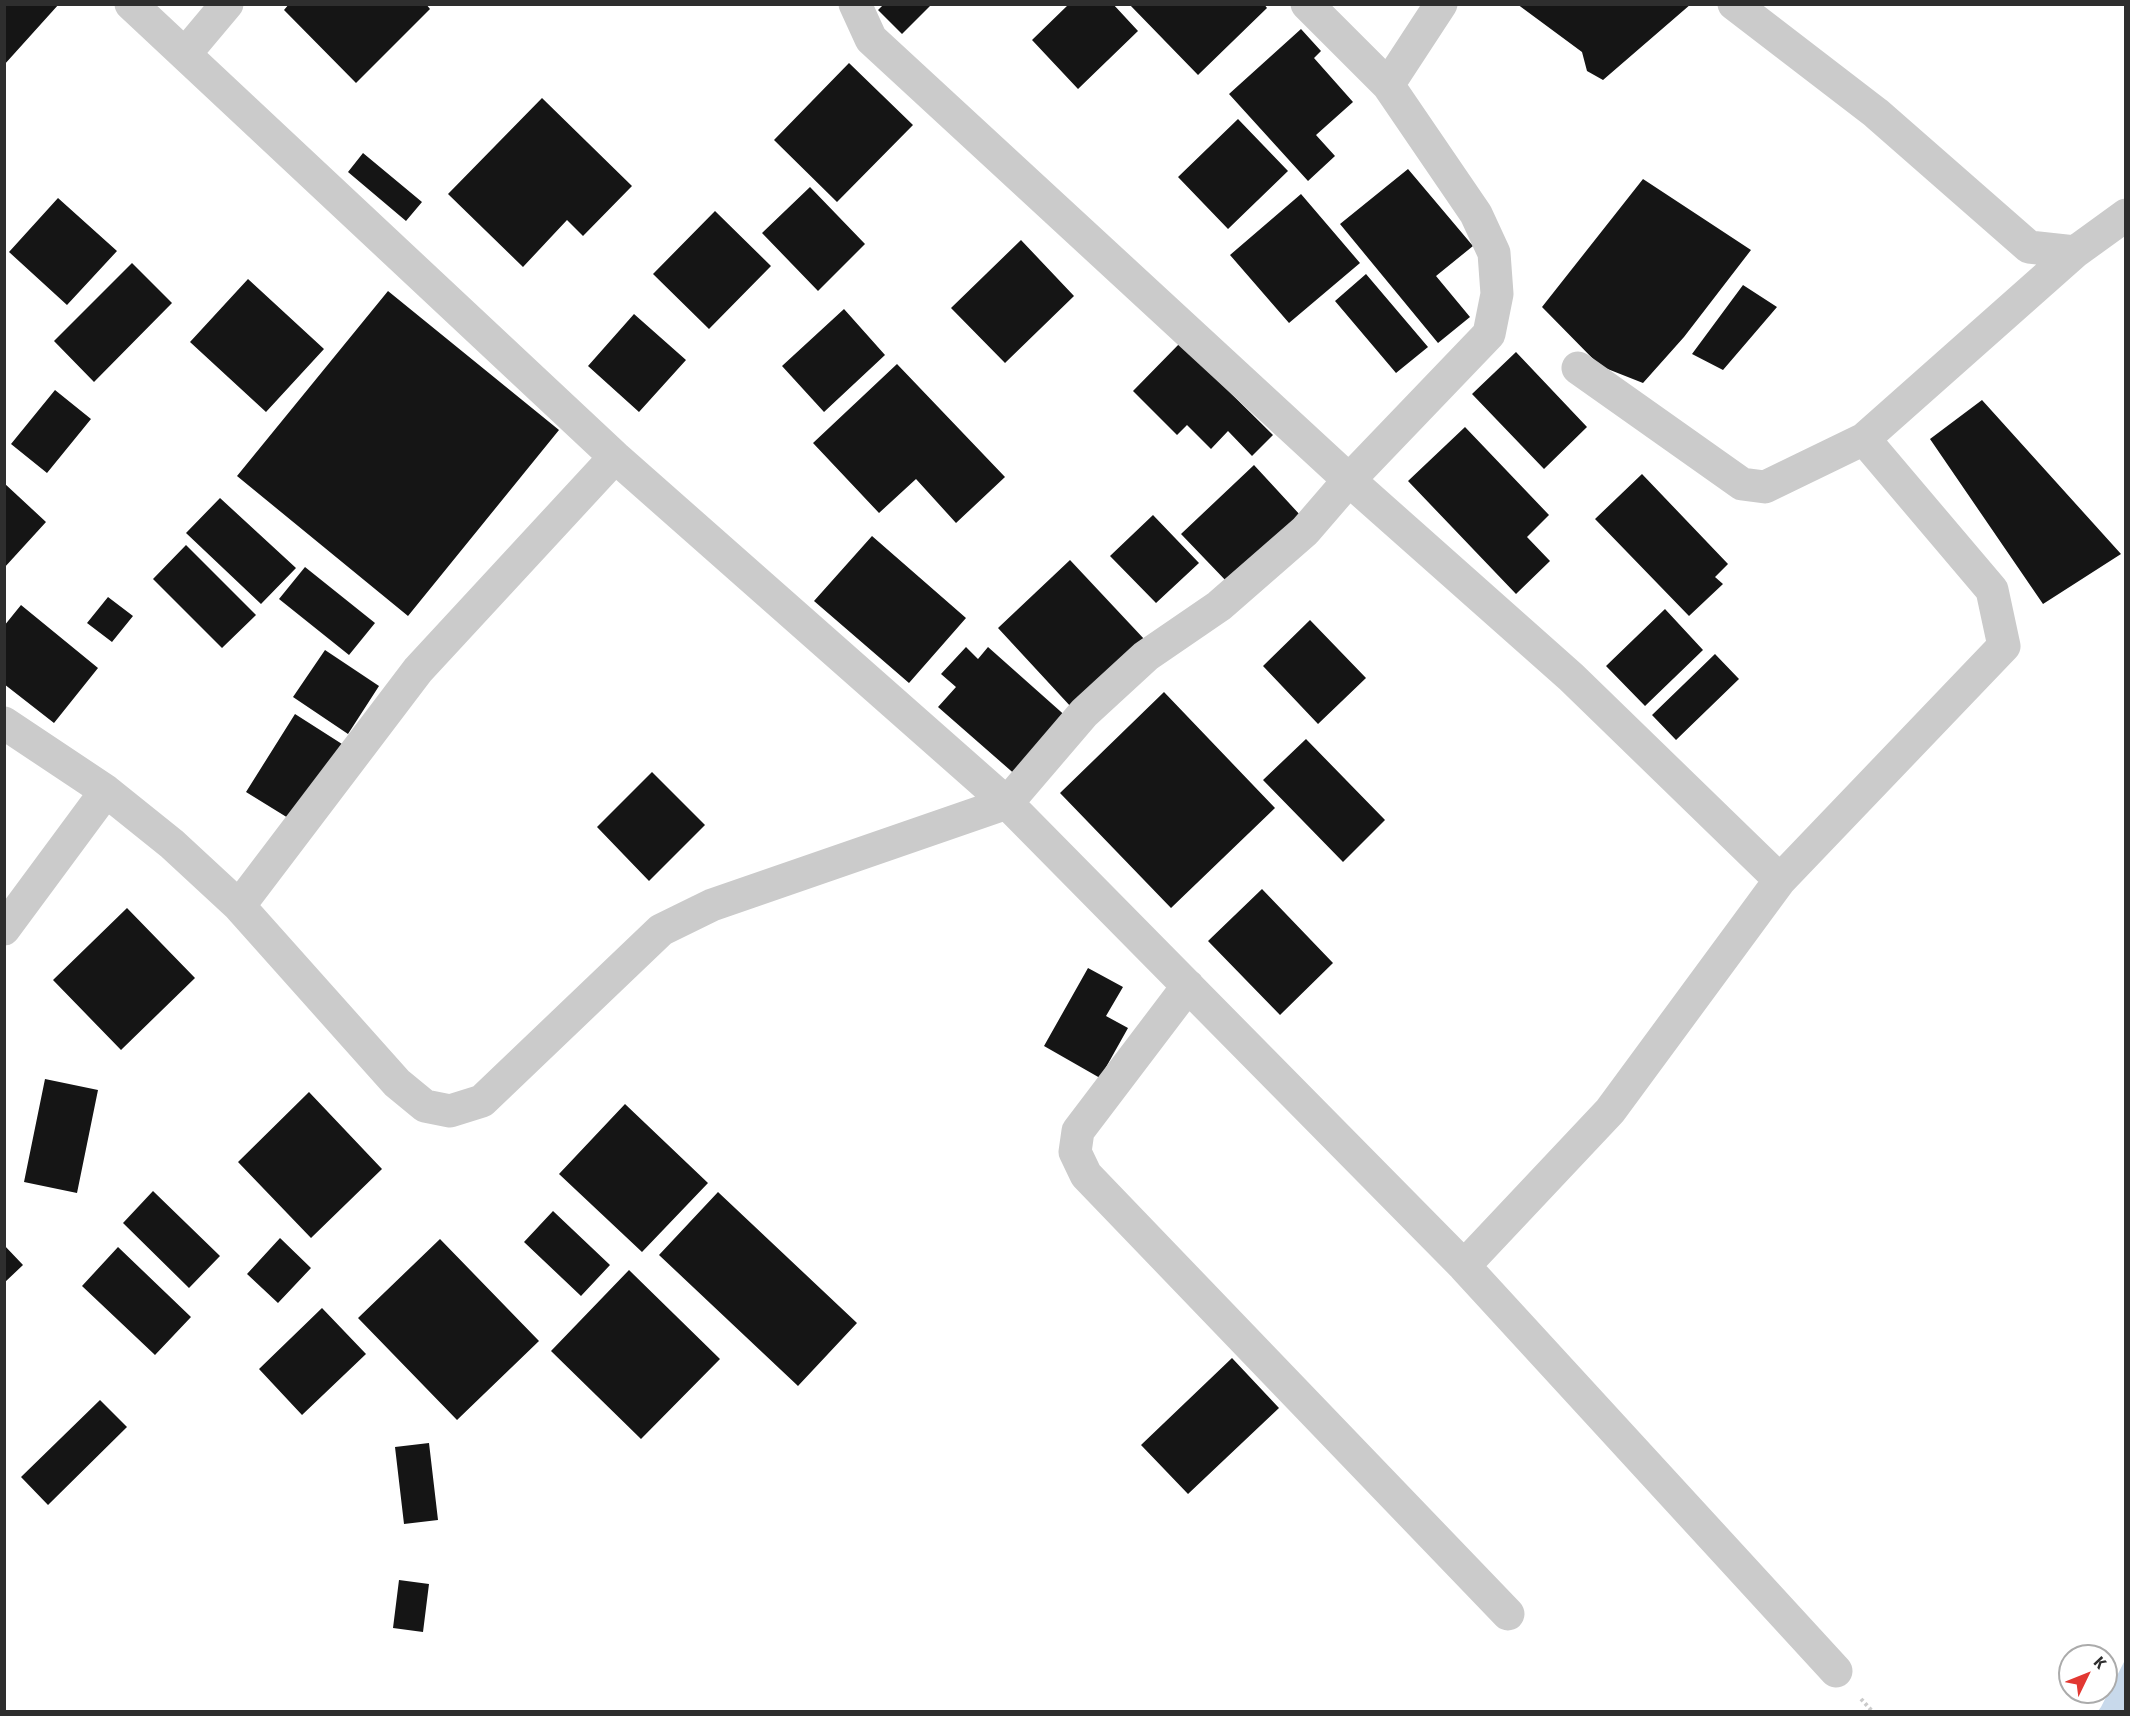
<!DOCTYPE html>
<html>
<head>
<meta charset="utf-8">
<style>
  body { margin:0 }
  #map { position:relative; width:2130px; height:1716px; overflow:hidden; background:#fff; font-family:"Fira Sans Condensed",sans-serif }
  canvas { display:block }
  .frame { position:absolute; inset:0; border:6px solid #2e2e2e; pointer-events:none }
  .north { position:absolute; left:2058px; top:1644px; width:60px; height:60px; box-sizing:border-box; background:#fff; border:2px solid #ababab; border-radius:50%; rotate:47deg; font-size:16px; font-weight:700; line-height:24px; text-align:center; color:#2e2e2e }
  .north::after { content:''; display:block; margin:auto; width:21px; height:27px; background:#e23832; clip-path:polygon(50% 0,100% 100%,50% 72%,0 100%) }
</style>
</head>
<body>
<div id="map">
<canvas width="2130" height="1716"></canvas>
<div class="frame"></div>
<div class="north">K</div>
</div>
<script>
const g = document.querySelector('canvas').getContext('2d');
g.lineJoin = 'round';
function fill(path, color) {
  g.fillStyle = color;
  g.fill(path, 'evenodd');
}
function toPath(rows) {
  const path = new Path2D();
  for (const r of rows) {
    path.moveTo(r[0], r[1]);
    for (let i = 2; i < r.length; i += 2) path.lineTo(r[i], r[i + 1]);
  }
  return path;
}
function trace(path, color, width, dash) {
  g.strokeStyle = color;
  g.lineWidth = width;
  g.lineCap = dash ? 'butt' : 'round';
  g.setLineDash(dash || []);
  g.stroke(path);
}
const water = toPath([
  [2125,1660,2125,1711,2098,1711,2101,1707]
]);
const building = toPath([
  [4,4,59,4,4,65],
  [289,4,426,4,430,9,356,83,284,10],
  [884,4,932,4,902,34,878,10],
  [1069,4,1113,4,1138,31,1078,89,1032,40],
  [1129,4,1264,4,1267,8,1198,75],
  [1517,4,1691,4,1603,80,1587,71,1582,52],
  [1301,29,1321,51,1314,58,1353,102,1316,135,1335,156,1308,181,1229,94],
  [849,63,913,125,837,202,774,140],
  [542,98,632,186,583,236,567,220,523,267,448,194],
  [1238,119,1288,171,1228,229,1178,177],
  [363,153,422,202,406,221,348,172],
  [1408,169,1473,246,1436,276,1470,317,1438,343,1340,224],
  [1643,179,1751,250,1684,337,1643,383,1600,366,1542,307],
  [810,187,865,244,818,291,762,233],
  [1301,194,1360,263,1289,323,1230,255],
  [58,198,117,251,67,305,9,252],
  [715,211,771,266,709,329,653,274],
  [1021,240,1074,296,1005,363,951,308],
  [132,263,172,303,94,382,54,341],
  [1366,274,1428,347,1396,373,1335,301],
  [248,279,324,349,266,412,190,342],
  [1743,285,1777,307,1723,370,1692,354],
  [388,291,559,430,408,616,237,476],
  [844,309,885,355,824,412,782,366],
  [634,314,686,360,639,412,588,366],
  [1180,343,1273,435,1252,456,1228,431,1211,449,1187,425,1177,435,1133,391],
  [1516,352,1587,427,1544,469,1472,394],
  [897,364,1005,477,956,523,916,479,879,513,813,443],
  [55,390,91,419,47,473,11,444],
  [1982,400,2121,554,2043,604,1930,439],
  [1465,427,1549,515,1527,537,1550,561,1516,594,1408,481],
  [1254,465,1301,516,1229,584,1181,534],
  [1642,474,1728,564,1715,577,1723,584,1689,616,1595,519],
  [4,483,46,522,4,568],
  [220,498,296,568,261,604,186,533],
  [1153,515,1199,563,1156,603,1110,556],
  [872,536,966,618,909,683,814,601],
  [186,545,256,615,222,648,153,579],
  [1070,560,1145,640,1072,708,998,628],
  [305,567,375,623,349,655,279,599],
  [108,597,133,616,112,642,87,623],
  [21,605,98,668,54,723,4,684,4,626],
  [1665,609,1703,650,1645,706,1606,666],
  [1310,620,1366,678,1318,724,1263,666],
  [966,647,978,659,988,647,1069,719,1018,777,938,707,956,687,941,674],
  [325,650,379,686,348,734,293,697],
  [1715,654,1739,679,1676,740,1652,715],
  [1164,692,1275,808,1171,908,1060,793],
  [295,714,342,744,293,821,246,792],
  [1306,739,1385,820,1343,862,1263,780],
  [652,772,705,825,649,881,597,827],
  [1262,889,1333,963,1280,1015,1208,941],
  [127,908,195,978,121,1050,53,980],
  [1088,968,1123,987,1106,1016,1128,1028,1100,1078,1044,1046],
  [45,1079,98,1090,77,1193,24,1182],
  [309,1092,382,1169,311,1238,238,1162],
  [625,1104,708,1183,642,1252,559,1174],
  [153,1191,220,1256,189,1288,123,1223],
  [718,1192,857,1323,798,1386,659,1255],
  [553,1211,610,1265,581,1296,524,1242],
  [280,1238,311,1268,278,1303,247,1274],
  [440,1239,539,1341,457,1420,358,1318],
  [4,1245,23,1265,4,1283],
  [118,1247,191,1317,155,1355,82,1286],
  [629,1270,720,1359,641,1439,551,1351],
  [322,1308,366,1354,302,1415,259,1369],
  [1232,1358,1279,1408,1188,1494,1141,1445],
  [100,1400,127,1427,48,1505,21,1477],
  [429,1443,438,1520,404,1524,395,1447],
  [399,1580,429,1584,423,1632,393,1628]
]);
const path = toPath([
  [1861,1699,1873,1712]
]);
const minor = toPath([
  [131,4,615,457,1007,803,1464,1266,1836,1671],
  [855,4,871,39,1349,480,1571,677,1780,880,1610,1111,1464,1266],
  [1307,4,1388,85],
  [1734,4,1876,113,2029,247,2075,252,2126,215],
  [185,54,227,4],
  [1578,368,1742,484,1765,487,1864,439],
  [4,723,106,791,172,844,239,906,397,1083,425,1106,450,1111,482,1101,661,930,712,905,1007,803,1084,713,1146,656,1219,606,1305,531,1349,480,1489,334,1497,294,1494,253,1476,214,1388,85,1441,4],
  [1780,880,2004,646,1992,590,1864,439,2075,252],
  [239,906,418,670,615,457],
  [4,929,106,791],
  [1188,986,1078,1131,1075,1152,1086,1175,1508,1614]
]);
fill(water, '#c8d9eb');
fill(building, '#151515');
trace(path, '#cbcbcb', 4, [3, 3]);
trace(minor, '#cbcbcb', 33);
</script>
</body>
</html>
